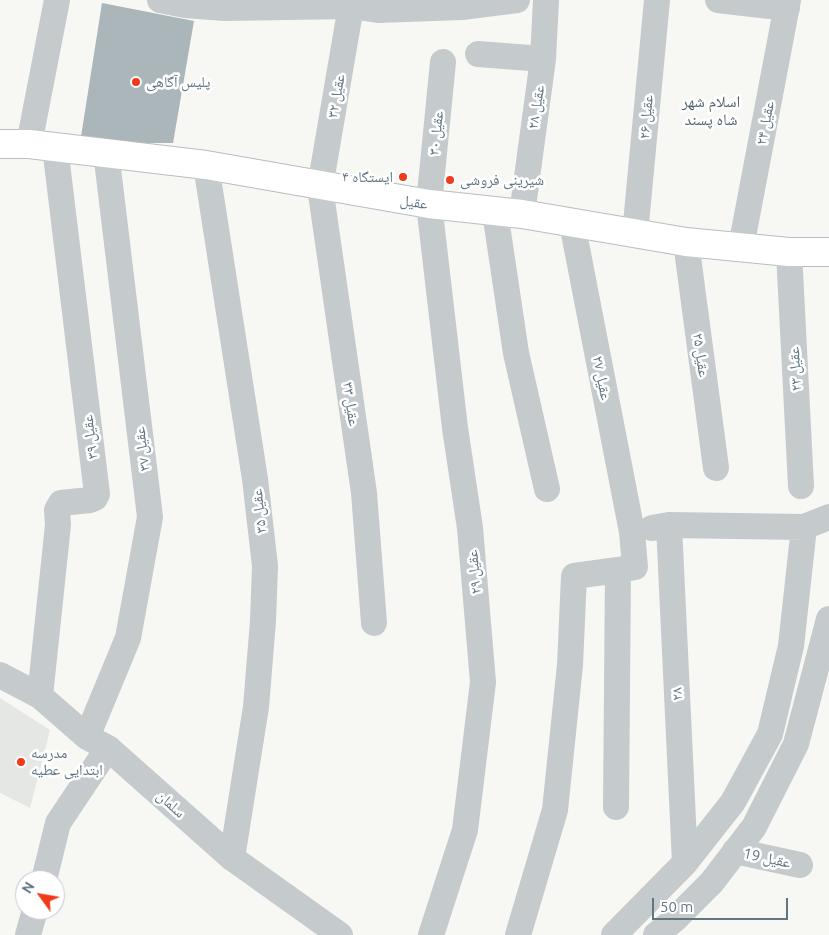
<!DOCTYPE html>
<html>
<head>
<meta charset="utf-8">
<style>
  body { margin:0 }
  #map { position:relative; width:829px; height:935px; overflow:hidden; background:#f7f7f4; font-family:Ubuntu,sans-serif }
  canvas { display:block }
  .north { position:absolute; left:15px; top:870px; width:50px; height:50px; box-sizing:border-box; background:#fff; border:1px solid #bfc8cd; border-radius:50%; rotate:302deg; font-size:14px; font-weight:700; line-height:20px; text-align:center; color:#607682 }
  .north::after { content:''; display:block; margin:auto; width:18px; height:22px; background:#f13a1a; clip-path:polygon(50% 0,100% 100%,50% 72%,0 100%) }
  .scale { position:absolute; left:652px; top:898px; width:136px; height:22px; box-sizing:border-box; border:2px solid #607682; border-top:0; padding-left:6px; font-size:15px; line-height:18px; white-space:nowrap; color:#607682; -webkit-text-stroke:4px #fff; paint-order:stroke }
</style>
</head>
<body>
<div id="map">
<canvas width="829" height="935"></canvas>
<div class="north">N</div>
<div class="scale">50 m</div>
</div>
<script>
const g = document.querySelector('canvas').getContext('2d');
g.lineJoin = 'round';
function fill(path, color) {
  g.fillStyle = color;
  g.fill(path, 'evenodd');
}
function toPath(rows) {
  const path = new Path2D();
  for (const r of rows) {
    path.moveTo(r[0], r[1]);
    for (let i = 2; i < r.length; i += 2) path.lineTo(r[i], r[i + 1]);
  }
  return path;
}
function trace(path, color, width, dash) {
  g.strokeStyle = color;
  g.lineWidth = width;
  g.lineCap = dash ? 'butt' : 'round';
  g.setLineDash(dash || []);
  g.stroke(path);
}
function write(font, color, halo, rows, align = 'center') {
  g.font = font + ' Ubuntu,"Noto Naskh Arabic",sans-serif';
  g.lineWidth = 5;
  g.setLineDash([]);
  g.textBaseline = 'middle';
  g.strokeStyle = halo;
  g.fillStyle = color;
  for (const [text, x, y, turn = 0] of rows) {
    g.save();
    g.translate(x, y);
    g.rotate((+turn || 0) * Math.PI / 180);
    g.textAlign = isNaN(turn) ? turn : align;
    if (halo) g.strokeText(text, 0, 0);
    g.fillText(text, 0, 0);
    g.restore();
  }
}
const built = toPath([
  [0,698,50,730,30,808,0,793]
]);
const building = toPath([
  [102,3,194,21,173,143,80,143]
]);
const minor = toPath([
  [160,0,185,5,225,8,351,6,378,10,462,7,517,0],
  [718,0,787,8],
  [351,6,320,187,364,493,374,623],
  [478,54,543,59],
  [29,144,57,0],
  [206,165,255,479,265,566,263,621,256,707,232,858],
  [495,212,516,353,547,489],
  [522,214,543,59,546,0],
  [572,223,632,532,635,567,618,570,616,807],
  [635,234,657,0],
  [686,242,716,468],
  [741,247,788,0],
  [789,252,801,486],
  [669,525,685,863],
  [652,528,669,525,804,527,829,517],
  [0,675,40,696,87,737,108,748,232,858,340,935],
  [40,696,58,525,57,510,61,503,90,500,95,498,97,494,55,147],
  [87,737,128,638,150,517,106,152],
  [735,851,800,865],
  [44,880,58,823,108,748],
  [28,935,35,910],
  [431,935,465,830,483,682,470,528,455,428,429,204,443,62],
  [518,935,555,810,570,665,574,576,618,570],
  [614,935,685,863,733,802,770,734,791,646,804,527],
  [656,935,675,919,712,882,754,827,796,744,829,619]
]);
const major = toPath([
  [0,144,29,144,206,165,429,204,522,214,686,242,789,252,829,252]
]);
const markers = [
  [136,82,5,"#f13a1a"],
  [403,177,5,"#f13a1a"],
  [450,180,5,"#f13a1a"],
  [21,762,5,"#f13a1a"]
];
const poiNames = [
  ["پلیس آگاهی",146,82],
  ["ایستگاه ۴",393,177,"right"],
  ["شیرینی فروشی",460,180],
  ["مدرسه",31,753],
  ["ابتدایی عطیه",31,770]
];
const streetNames = [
  ["عقیل ۳۲",336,96,-80],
  ["۲۸ عقیل",536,107,-81],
  ["عقیل ۲۶",646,117,-85],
  ["عقیل ۲۴",765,123,-79],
  ["عقیل ۳۰",436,133,-84],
  ["عقیل",414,202,9],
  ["عقیل ۲۵",701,355,82],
  ["عقیل ۲۳",795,369,-93],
  ["عقیل ۲۷",602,378,79],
  ["عقیل ۳۳",351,404,82],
  ["عقیل ۳۹",90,437,-97],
  ["عقیل ۳۷",142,449,-97],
  ["عقیل ۳۵",259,511,-96],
  ["عقیل ۲۹",474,572,-95],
  ["۲۸",677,694,-93],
  ["سلمان",171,804,42],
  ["عقیل 19",767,858,12]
];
const neighbourhoodNames = [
  ["اسلام شهر",711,102],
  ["شاه پسند",711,120]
];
fill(built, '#e5e7e5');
fill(building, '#abb6ba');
trace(major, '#b8bdc0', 30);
trace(minor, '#c5cacd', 26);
trace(major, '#fff', 28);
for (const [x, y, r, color] of markers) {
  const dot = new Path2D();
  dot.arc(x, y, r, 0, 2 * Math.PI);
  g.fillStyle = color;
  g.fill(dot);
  trace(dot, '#fff', 2);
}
write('15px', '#607682', '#fff', poiNames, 'left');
write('15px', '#607682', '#fff', streetNames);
write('16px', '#52636c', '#fff', neighbourhoodNames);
</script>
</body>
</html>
